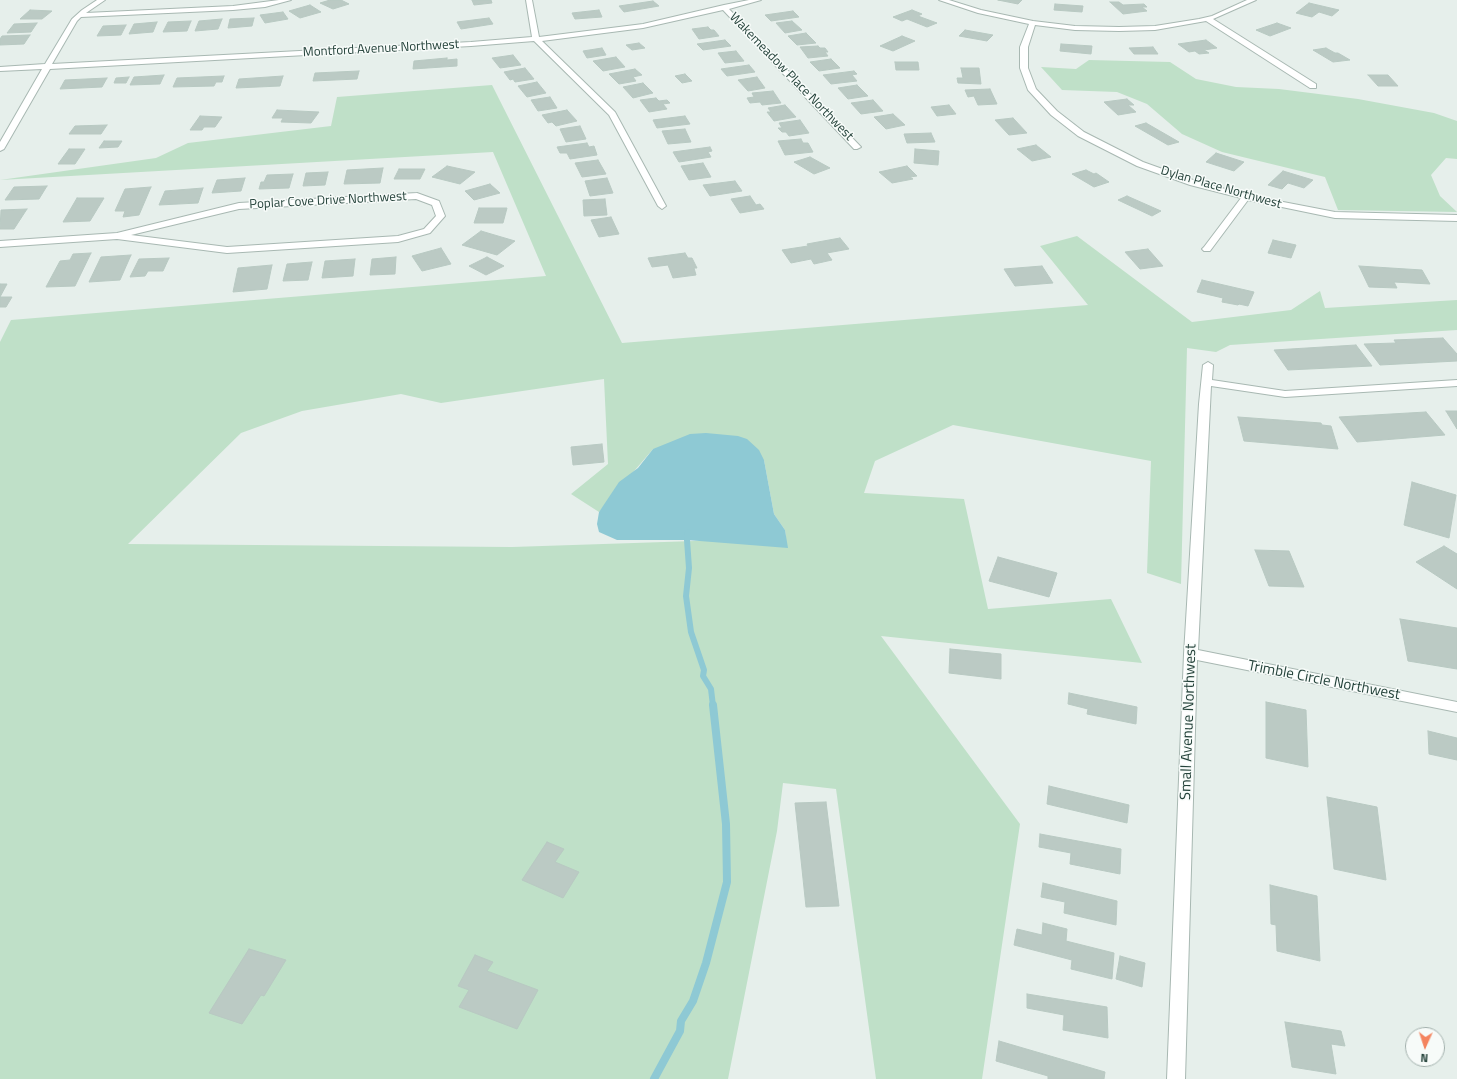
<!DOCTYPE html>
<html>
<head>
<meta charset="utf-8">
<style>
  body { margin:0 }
  #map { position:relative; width:1457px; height:1079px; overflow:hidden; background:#e6efeb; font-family:"Titillium Web",sans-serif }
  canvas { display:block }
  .north { position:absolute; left:1405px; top:1027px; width:40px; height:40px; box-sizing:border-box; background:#f7fbf9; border:1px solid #a3b1ad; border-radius:50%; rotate:183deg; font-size:11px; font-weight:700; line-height:16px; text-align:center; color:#24423a }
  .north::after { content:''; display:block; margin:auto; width:14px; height:18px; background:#f4845f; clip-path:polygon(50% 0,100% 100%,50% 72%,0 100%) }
</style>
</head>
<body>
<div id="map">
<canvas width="1457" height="1079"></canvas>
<div class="north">N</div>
</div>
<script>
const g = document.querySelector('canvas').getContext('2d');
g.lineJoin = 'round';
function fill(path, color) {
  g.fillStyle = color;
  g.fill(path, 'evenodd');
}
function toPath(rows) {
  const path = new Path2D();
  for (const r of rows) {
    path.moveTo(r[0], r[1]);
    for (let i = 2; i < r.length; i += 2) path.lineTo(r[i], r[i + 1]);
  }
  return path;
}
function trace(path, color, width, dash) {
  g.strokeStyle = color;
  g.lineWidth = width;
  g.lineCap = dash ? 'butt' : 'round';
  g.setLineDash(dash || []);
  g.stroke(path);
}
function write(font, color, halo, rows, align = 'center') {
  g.font = font + ' "Titillium Web",sans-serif';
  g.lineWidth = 3;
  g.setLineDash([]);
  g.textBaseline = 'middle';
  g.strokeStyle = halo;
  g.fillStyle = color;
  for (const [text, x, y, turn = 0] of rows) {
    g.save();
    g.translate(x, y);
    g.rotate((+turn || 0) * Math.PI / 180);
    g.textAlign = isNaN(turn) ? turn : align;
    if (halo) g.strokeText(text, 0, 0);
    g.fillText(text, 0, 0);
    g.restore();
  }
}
const green = toPath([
  [1089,60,1170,62,1196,79,1236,87,1279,89,1358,99,1434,113,1457,121,1457,159,1446,158,1431,175,1440,196,1457,212,1338,210,1325,177,1222,152,1182,134,1147,104,1117,92,1062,90,1041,67,1076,69],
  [492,85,622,343,1088,305,1040,246,1077,236,1192,322,1291,310,1320,291,1325,308,1457,300,1457,330,1230,345,1216,352,1187,348,1181,584,1147,573,1151,461,953,425,875,461,864,493,964,499,988,609,1111,599,1142,663,881,636,1020,824,982,1079,876,1079,836,789,783,783,777,831,728,1079,0,1079,0,342,11,320,546,276,493,152,0,180,156,158,188,143,331,126,337,97],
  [604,379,608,464,571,494,599,512,653,449,764,460,774,514,785,530,786,538,512,547,128,544,241,433,302,411,401,394,441,403]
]);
const water = toPath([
  [706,433,738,436,747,439,759,450,764,460,774,514,785,530,788,548,687,540,617,540,599,532,597,524,599,512,619,482,638,468,653,449,690,434]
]);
const streamFar1 = toPath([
  [688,532,687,540,689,568,686,596,691,632,704,670,703,676,711,689,713,706]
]);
const stream = toPath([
  [654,1079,680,1031,681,1021,693,1001,706,963,727,882,726,824,713,705]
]);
const building = toPath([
  [330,0,341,0,349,4,333,9,320,3,330,0],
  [472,0,491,0,492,3,474,5,472,0],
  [998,0,1022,0,1018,4,998,0],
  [653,1,659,6,624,12,619,6,653,1],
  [1110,2,1119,2,1123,5,1144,4,1147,7,1142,7,1147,11,1123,14,1110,2],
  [1309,3,1339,10,1332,16,1319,12,1312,17,1296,13,1309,3],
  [1055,4,1083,6,1082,12,1054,10,1055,4],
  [310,5,321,12,300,18,289,11,310,5],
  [30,10,52,11,42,19,20,19,30,10],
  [599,10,602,17,575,19,572,13,599,10],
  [912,10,922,14,918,16,937,23,927,27,907,19,902,21,893,17,912,10],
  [793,11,799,17,771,21,765,15,793,11],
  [283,12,288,19,265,23,260,15,283,12],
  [254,18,252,26,228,28,230,19,254,18],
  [489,18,493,24,461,29,457,22,489,18],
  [222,19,218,29,195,31,199,21,222,19],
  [191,21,187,31,163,32,168,22,191,21],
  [792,21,802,30,785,33,776,23,792,21],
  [157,22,153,32,129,34,134,24,157,22],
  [37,23,31,32,7,33,14,24,37,23],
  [1277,23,1291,28,1270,36,1256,30,1277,23],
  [126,25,121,35,97,36,103,26,126,25],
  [708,27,711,30,714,30,719,36,699,39,692,29,708,27],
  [965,30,993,35,987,41,959,36,965,30],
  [806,33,816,43,797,45,788,36,806,33],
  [30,35,24,44,0,45,0,39,2,36,30,35],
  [902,36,915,41,893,51,880,46,902,36],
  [725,40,731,46,703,50,697,44,725,40],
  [1206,40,1217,48,1204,50,1209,53,1199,54,1195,51,1189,52,1178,44,1206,40],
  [639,43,645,48,632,50,626,45,639,43],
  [1061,44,1092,46,1091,54,1060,51,1061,44],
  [818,46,820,48,825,48,828,52,825,52,828,56,808,58,800,47,818,46],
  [1153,47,1158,54,1134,54,1129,48,1153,47],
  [602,48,606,55,587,58,583,51,602,48],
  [1326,48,1335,53,1338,53,1350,60,1333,62,1313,50,1326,48],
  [736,51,744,61,725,63,718,53,736,51],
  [513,55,521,65,500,68,492,58,513,55],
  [616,57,625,67,603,71,593,61,616,57],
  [447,58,447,60,457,59,457,66,413,69,414,61,447,58],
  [831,59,840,68,819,71,810,62,831,59],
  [895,62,918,62,919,70,896,70,895,62],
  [749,65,755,72,727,76,721,69,749,65],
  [525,68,534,79,515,82,513,79,510,80,504,72,525,68],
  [961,68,979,68,981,84,958,83,957,78,963,78,961,68],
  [635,69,642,75,633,77,636,81,619,84,609,74,635,69],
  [359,71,357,79,313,81,315,73,359,71],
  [854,71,857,74,852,75,857,81,831,84,823,75,854,71],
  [685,74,692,81,682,83,675,76,685,74],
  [164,75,160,84,130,85,134,77,164,75],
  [1368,75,1388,75,1398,86,1378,86,1368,75],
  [224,76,222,82,216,82,214,86,173,87,177,78,224,76],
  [283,76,280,86,236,88,239,79,283,76],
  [129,77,126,83,114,83,116,78,129,77],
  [757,77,765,88,748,91,738,80,757,77],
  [107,78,102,87,60,89,65,80,107,78],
  [537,82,546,93,527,97,518,86,537,82],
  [643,83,653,93,633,98,623,87,643,83],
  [857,85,868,96,848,99,838,88,857,85],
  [990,89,997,104,978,105,974,96,968,97,965,90,990,89],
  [773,91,781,103,762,105,760,102,750,103,747,98,754,97,752,93,773,91],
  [550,97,557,108,538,111,531,100,550,97],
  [656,98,659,101,667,100,670,103,663,104,667,109,649,112,640,100,656,98],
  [1127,99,1134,105,1128,105,1136,112,1118,115,1104,102,1127,99],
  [873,100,883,111,861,114,851,103,873,100],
  [785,105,796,117,774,121,767,112,771,112,768,108,785,105],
  [949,105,956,114,937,116,931,107,949,105],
  [277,110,319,112,311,123,281,122,283,118,272,118,277,110],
  [567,110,577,121,556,126,552,122,548,123,542,115,567,110],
  [893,114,905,125,886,129,874,117,893,114],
  [200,116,222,117,215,127,204,127,202,130,190,130,200,116],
  [685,116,690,124,657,128,653,120,685,116],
  [1013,118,1027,133,1009,135,995,120,1013,118],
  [800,120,809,133,789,136,786,132,782,132,778,128,782,128,779,123,800,120],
  [1146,123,1179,142,1168,145,1135,126,1146,123],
  [107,125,101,134,69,134,75,126,107,125],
  [580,126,586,139,566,142,560,129,580,126],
  [685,129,691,142,668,144,662,131,685,129],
  [931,133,935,142,907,143,904,134,931,133],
  [801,139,803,143,808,143,813,152,785,155,778,141,801,139],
  [104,141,122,141,118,147,99,148,104,141],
  [587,143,589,147,594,146,597,155,570,159,567,153,560,153,557,147,587,143],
  [1036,145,1051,157,1032,161,1017,149,1036,145],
  [710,147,712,151,708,152,711,157,679,162,673,152,710,147],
  [69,149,85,149,75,164,58,164,69,149],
  [915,149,939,151,938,165,914,163,915,149],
  [1216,153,1244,162,1234,171,1206,162,1216,153],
  [810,157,830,168,814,174,794,162,810,157],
  [598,160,606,174,582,177,575,163,598,160],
  [703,163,711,177,689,180,681,166,703,163],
  [447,166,475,172,460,184,432,177,447,166],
  [907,166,917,176,910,177,913,179,892,183,879,172,907,166],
  [383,168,380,183,344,184,347,170,383,168],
  [399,169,425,169,420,179,394,179,399,169],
  [1086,170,1094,174,1096,173,1109,182,1094,187,1072,174,1086,170],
  [1283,171,1313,180,1304,188,1288,183,1282,189,1268,185,1283,171],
  [328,172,325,185,303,186,306,173,328,172],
  [293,174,289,188,259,189,261,182,264,182,267,175,293,174],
  [245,178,241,191,212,193,217,180,245,178],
  [607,178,613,193,590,196,585,181,607,178],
  [735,181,742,191,710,196,703,185,735,181],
  [490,184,500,193,474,200,465,191,490,184],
  [47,186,39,199,5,200,14,187,47,186],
  [151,187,139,215,123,217,125,211,115,211,125,189,151,187],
  [203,188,198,203,159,205,165,191,203,188],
  [750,196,756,205,760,204,764,209,740,213,731,199,750,196],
  [1127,196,1161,211,1152,216,1118,200,1127,196],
  [77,198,104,198,90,221,63,222,77,198],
  [605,199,607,215,584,216,583,200,605,199],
  [479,208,507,208,503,223,474,223,479,208],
  [27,209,14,229,0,229,1,210,27,209],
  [611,217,619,234,599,237,591,220,611,217],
  [481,231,515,241,497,255,462,245,481,231],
  [840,238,849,249,827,253,832,260,814,264,811,259,791,263,782,250,808,246,807,244,840,238],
  [1273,240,1296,245,1291,258,1268,253,1273,240],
  [441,248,451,264,422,271,412,256,441,248],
  [1148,249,1163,266,1140,269,1125,252,1148,249],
  [91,253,75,286,46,287,60,261,70,260,73,254,91,253],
  [685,253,688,258,692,258,697,268,694,268,696,275,673,278,668,265,652,267,648,258,685,253],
  [131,255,120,280,89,282,101,257,131,255],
  [396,257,395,274,370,275,372,259,396,257],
  [487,257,504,266,486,275,469,266,487,257],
  [169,258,163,271,148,271,145,276,130,277,139,259,169,258],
  [355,259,353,276,322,278,325,261,355,259],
  [312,262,308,280,283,281,287,264,312,262],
  [272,265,267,289,233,292,238,268,272,265],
  [1042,266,1053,283,1015,286,1004,269,1042,266],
  [1359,266,1422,270,1430,284,1394,282,1397,288,1369,287,1359,266],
  [1202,280,1254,292,1248,306,1239,304,1238,305,1222,302,1223,298,1197,292,1202,280],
  [0,284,7,284,0,297,0,284],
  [0,297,12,297,6,307,0,307,0,297],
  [1443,338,1457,354,1457,361,1380,365,1364,344,1396,343,1394,340,1443,338],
  [1356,345,1372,366,1288,370,1274,350,1356,345],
  [1446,411,1457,411,1457,429,1446,411],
  [1426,412,1445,435,1357,442,1339,417,1426,412],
  [1238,417,1321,423,1322,425,1331,426,1338,449,1244,441,1238,417],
  [602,444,604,462,573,465,571,447,602,444],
  [1412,482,1456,495,1449,538,1404,525,1412,482],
  [1444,546,1457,554,1457,589,1416,562,1444,546],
  [1255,550,1289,551,1304,587,1269,586,1255,550],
  [998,557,1057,573,1049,597,989,581,998,557],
  [1400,619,1457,628,1457,669,1408,661,1400,619],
  [950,649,1001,654,1001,679,949,673,950,649],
  [1069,693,1137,707,1136,724,1087,714,1088,709,1068,704,1069,693],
  [1266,702,1306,710,1308,767,1266,758,1266,702],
  [1428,731,1457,738,1457,760,1429,754,1428,731],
  [1049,786,1129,805,1127,823,1047,804,1049,786],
  [1327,797,1377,807,1386,880,1334,869,1327,797],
  [826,802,839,906,806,907,795,803,826,802],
  [1040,834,1121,849,1120,874,1070,864,1071,853,1039,847,1040,834],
  [547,842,564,849,555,862,579,872,563,898,522,880,547,842],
  [1043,883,1117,901,1116,925,1064,913,1065,902,1041,897,1043,883],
  [1270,885,1317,896,1320,961,1277,951,1276,925,1271,924,1270,885],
  [1043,923,1067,929,1066,941,1114,953,1112,979,1071,969,1072,960,1014,945,1017,929,1042,935,1043,923],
  [249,949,286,960,264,996,261,995,242,1024,209,1013,249,949],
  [475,955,493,962,487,971,538,990,517,1029,459,1007,469,990,458,986,475,955],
  [1120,956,1145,963,1142,987,1116,979,1120,956],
  [1027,994,1107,1007,1108,1038,1063,1030,1064,1015,1027,1008,1027,994],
  [1285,1022,1341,1031,1345,1046,1331,1044,1336,1074,1292,1067,1285,1022],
  [999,1041,1105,1072,1104,1079,1048,1079,1048,1076,996,1061,999,1041]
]);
const street = toPath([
  [97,0,105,0,86,13,233,6,279,0,291,0,265,7,233,10,81,17,77,21,52,64,471,42,532,37,526,0,532,0,539,37,643,24,724,5,749,0,761,0,729,9,861,147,857,149,854,149,723,10,643,28,542,41,615,112,666,206,662,209,658,206,609,115,534,41,471,46,50,69,4,149,0,151,0,142,42,69,0,71,0,67,45,64,72,19,82,10,97,0],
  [939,0,949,0,981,10,1033,21,1075,26,1119,27,1155,26,1199,19,1212,16,1247,0,1256,0,1213,19,1316,84,1316,88,1310,88,1206,21,1155,30,1119,31,1075,30,1035,25,1028,47,1028,68,1036,89,1057,111,1084,132,1143,162,1196,181,1247,195,1335,212,1457,215,1457,221,1335,218,1248,200,1210,251,1204,251,1202,249,1204,247,1241,198,1190,185,1137,166,1078,136,1051,115,1028,90,1020,68,1020,47,1029,24,978,13,939,0],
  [417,193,439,201,445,216,430,233,398,242,227,253,117,239,0,247,0,241,117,233,239,203,417,193],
  [416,199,432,205,436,216,424,229,398,236,227,247,131,235,239,209,416,199],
  [1208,362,1213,365,1212,380,1285,391,1457,380,1457,386,1285,397,1211,386,1198,650,1457,702,1457,712,1197,660,1185,1079,1167,1079,1184,654,1199,404,1203,365,1208,362]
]);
const farStreetnames = [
  ["Montford Avenue Northwest",381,49,-3],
  ["Wakemeadow Place Northwest",791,77,46],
  ["Dylan Place Northwest",1221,188,16],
  ["Poplar Cove Drive Northwest",328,201,-3]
];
const streetNames = [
  ["Trimble Circle Northwest",1324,681,11],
  ["Small Avenue Northwest",1189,722,-88]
];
fill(green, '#bfe0c8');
fill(water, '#8ec9d4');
trace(streamFar1, '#8ec9d4', 6);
trace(stream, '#8ec9d4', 8);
fill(building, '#bbcac4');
trace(building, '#b8c9c2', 1);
trace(street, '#a8b8b2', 2);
fill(street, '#fff');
write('13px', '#24423a', '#f7fbf9', farStreetnames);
write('15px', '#24423a', '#f7fbf9', streetNames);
</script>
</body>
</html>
